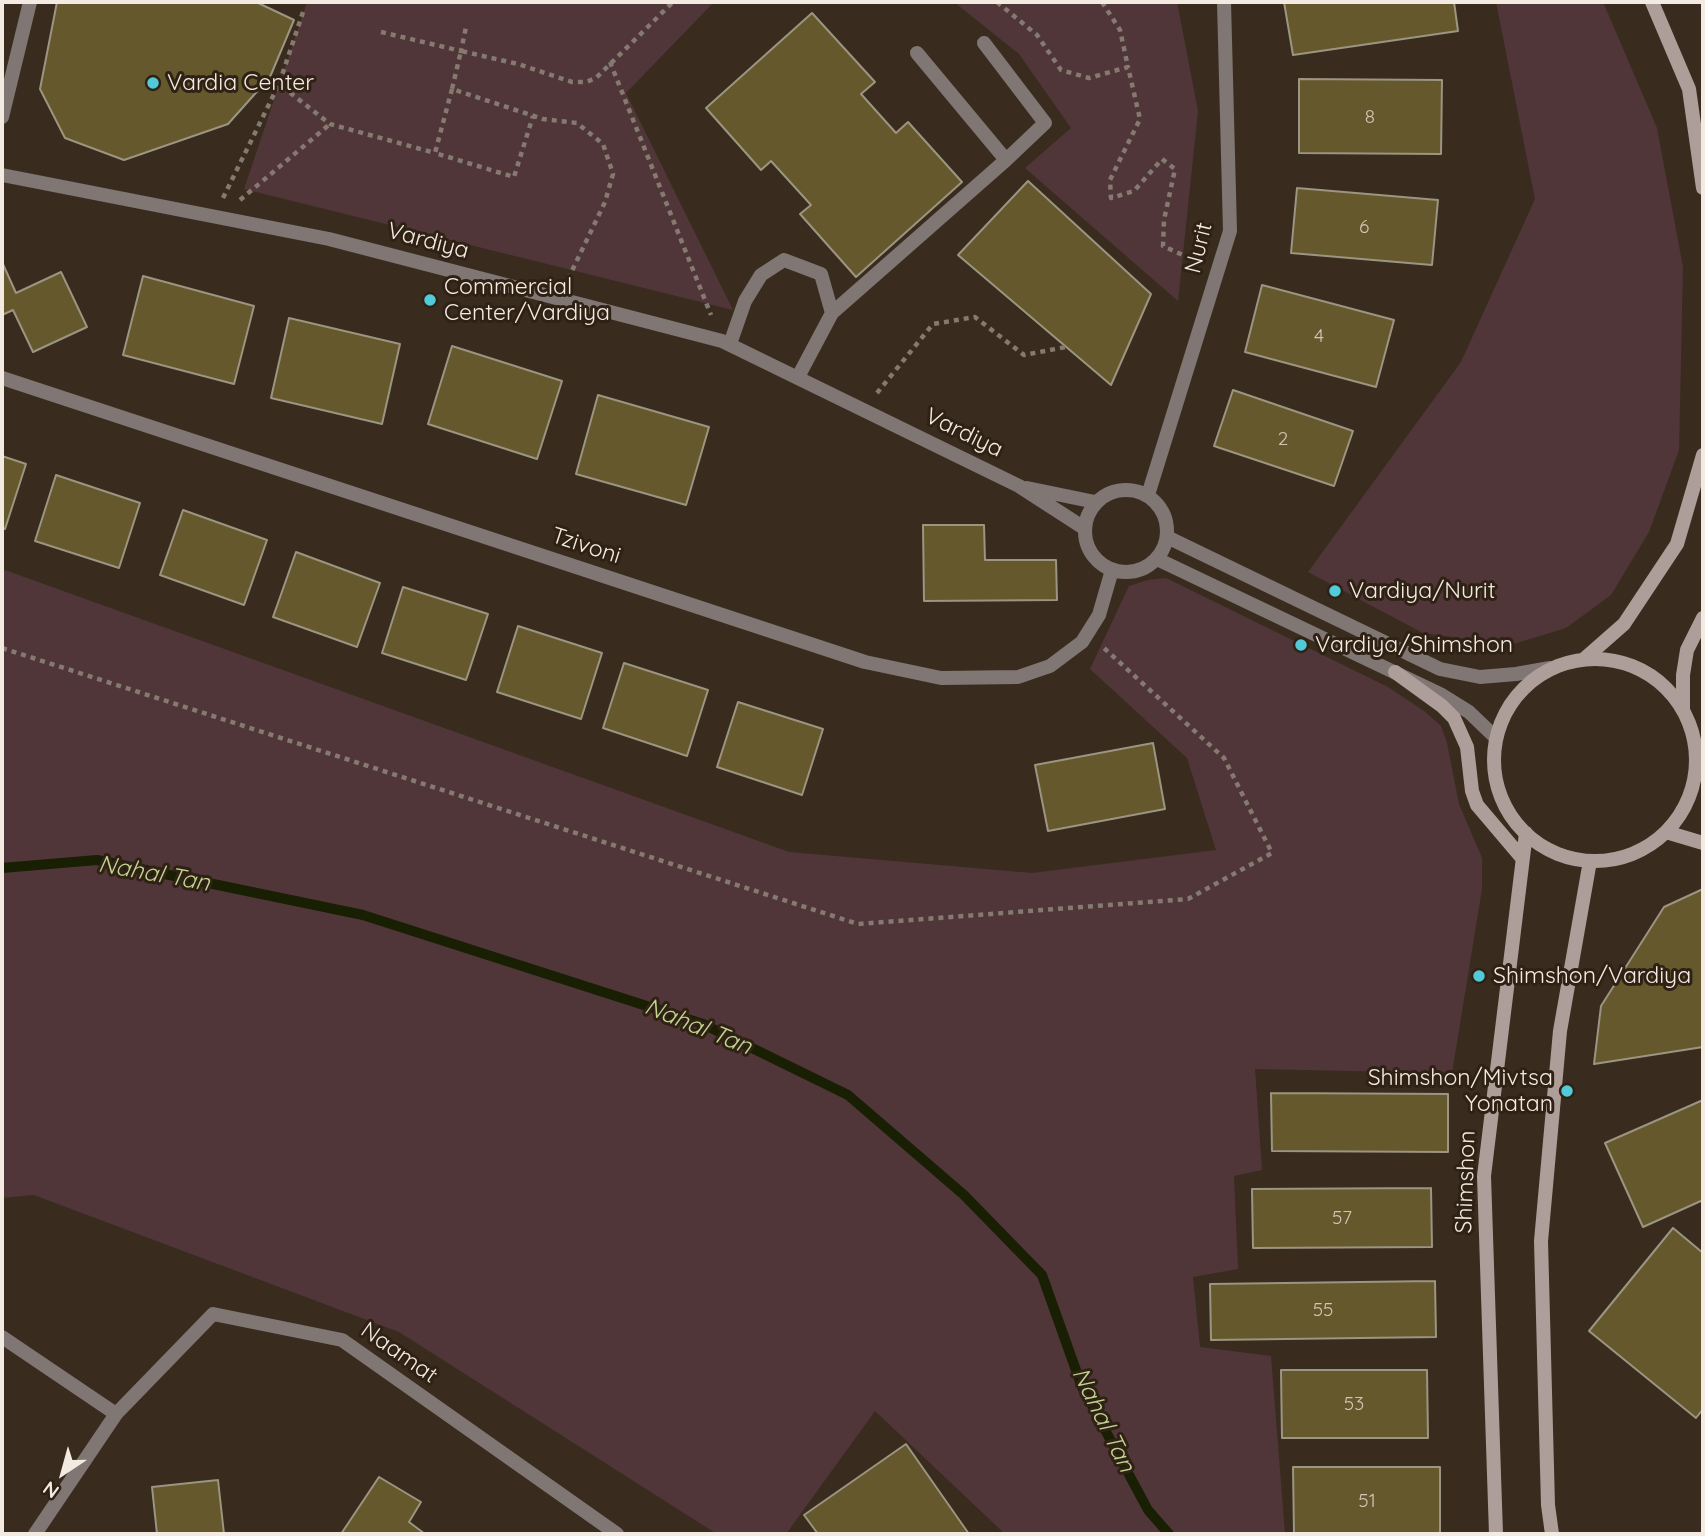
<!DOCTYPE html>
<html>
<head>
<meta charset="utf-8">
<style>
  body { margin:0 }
  #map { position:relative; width:1705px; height:1536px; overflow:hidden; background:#392c1f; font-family:Quicksand,sans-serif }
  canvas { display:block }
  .frame { position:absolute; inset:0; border:4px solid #f3eae2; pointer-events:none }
  .north { position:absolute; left:28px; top:1438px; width:70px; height:70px; -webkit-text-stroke:5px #2f2215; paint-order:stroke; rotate:216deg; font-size:19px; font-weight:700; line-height:28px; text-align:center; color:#f3eae2 }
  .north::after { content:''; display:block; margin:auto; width:24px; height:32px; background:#f3eae2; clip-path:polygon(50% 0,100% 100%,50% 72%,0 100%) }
</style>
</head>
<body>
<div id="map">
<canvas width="1705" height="1536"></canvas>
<div class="frame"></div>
<div class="north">N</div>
</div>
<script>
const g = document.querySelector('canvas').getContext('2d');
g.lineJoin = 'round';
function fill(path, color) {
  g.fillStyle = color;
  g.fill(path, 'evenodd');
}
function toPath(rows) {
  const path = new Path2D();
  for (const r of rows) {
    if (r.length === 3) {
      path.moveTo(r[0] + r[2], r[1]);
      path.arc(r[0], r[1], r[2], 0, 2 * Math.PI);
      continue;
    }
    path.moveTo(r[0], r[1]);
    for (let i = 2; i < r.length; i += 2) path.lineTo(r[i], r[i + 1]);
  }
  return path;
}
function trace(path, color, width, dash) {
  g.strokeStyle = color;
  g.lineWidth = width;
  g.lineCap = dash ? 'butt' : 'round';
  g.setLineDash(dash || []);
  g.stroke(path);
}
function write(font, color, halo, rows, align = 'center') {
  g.font = font + ' Quicksand,sans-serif';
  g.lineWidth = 6;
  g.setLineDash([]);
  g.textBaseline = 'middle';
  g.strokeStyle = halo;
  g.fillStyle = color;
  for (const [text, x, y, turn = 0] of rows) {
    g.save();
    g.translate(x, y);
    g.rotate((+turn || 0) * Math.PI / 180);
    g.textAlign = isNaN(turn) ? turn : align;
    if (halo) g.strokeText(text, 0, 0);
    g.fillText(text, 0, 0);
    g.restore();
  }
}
const green = toPath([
  [307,2,714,2,626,93,733,310,244,189],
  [954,2,1177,2,1198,111,1178,301,1025,168,1071,128,1019,54],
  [1496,2,1603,2,1657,128,1683,267,1679,450,1649,532,1611,595,1566,628,1510,645,1423,633,1308,572,1461,362,1535,199],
  [2,569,789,852,1032,873,1216,850,1187,758,1090,669,1129,586,1148,580,1166,578,1388,687,1424,711,1441,726,1447,743,1459,804,1482,858,1482,889,1452,1073,1255,1069,1262,1170,1234,1176,1238,1269,1193,1277,1200,1347,1271,1356,1285,1534,1005,1534,875,1411,786,1534,717,1534,399,1332,34,1195,2,1198]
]);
const stream = toPath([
  [2,868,97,860,363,915,703,1024,848,1095,964,1195,1042,1275,1082,1387,1148,1510,1169,1534]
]);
const building = toPath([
  [57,2,256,2,294,20,270,77,228,124,124,160,65,138,40,89,57,2],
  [1284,2,1454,2,1458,31,1293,55,1284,2],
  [812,13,875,82,861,94,896,133,908,122,962,182,856,277,800,214,811,205,771,161,761,170,706,108,812,13],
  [1299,79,1442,80,1441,154,1299,153,1299,79],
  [1028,181,1151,294,1111,385,958,255,1028,181],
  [1297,188,1438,200,1432,265,1291,253,1297,188],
  [2,262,16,293,61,272,87,327,33,352,13,310,2,315,2,262],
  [143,276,254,306,234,384,123,355,143,276],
  [1262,285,1394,320,1376,387,1245,352,1262,285],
  [289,318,400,344,382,424,271,398,289,318],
  [452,346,562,381,537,459,428,424,452,346],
  [1233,390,1353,431,1334,486,1214,446,1233,390],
  [598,395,709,427,686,505,576,474,598,395],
  [2,456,26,464,5,529,2,528,2,456],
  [56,475,140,503,119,568,35,541,56,475],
  [183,510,267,540,244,605,160,575,183,510],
  [923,525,984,525,985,560,1056,560,1057,600,924,601,923,525],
  [296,552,380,583,357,647,273,617,296,552],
  [403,587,488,614,466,680,382,653,403,587],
  [518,626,602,653,581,719,497,692,518,626],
  [624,663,708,690,687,756,603,728,624,663],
  [738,702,823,729,802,795,717,767,738,702],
  [1153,743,1165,809,1048,831,1035,765,1153,743],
  [1703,889,1703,1047,1594,1064,1601,1006,1664,907,1703,889],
  [1271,1093,1448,1094,1448,1152,1272,1151,1271,1093],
  [1703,1100,1703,1200,1643,1227,1605,1143,1703,1100],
  [1431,1188,1432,1247,1253,1248,1252,1189,1431,1188],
  [1673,1228,1703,1253,1703,1409,1696,1418,1589,1331,1673,1228],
  [1435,1281,1436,1337,1211,1340,1210,1284,1435,1281],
  [1281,1370,1427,1370,1428,1438,1282,1438,1281,1370],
  [906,1444,969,1534,818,1534,804,1515,906,1444],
  [1293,1467,1440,1467,1440,1534,1294,1534,1293,1467],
  [379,1477,421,1502,409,1522,425,1534,341,1534,379,1477],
  [218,1480,224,1534,157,1534,152,1487,218,1480]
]);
const path = toPath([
  [997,2,1037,35,1061,70,1089,78,1128,67,1140,119,1110,180,1111,198,1134,191,1162,159,1175,169,1164,220,1163,246,1198,262],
  [1102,2,1120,30,1128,67],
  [303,12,279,84,330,124,435,153],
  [381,32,461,51,466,27],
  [610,62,711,315],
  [452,89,435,153,514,177,533,116],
  [223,198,279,84,270,77],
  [240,200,330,124],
  [568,279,605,202,613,174,603,144,577,123,543,119,452,89,461,51,518,64,572,82,586,82,596,78,673,2],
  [877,393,933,324,975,317,1024,355,1066,347],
  [2,648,858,924,1188,899,1272,853,1224,758,1104,648]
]);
const lane = toPath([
  [984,43,1045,123,1006,160],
  [832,313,1006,160,917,53],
  [730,344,745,301,761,275,784,260,821,274,832,313,798,377]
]);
const street = toPath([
  [2,117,30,2],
  [2,175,329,239,722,341,1019,486,1084,528],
  [2,378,865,662,941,678,1018,677,1050,666,1082,642,1099,615,1112,570],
  [1027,488,1095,502],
  [1126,531,41],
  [1148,495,1230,231,1224,2],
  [1167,537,1440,669,1480,677,1516,674,1550,668],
  [1157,559,1440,694,1469,712,1493,735],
  [2,1337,116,1414],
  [35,1534,116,1414,213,1314,342,1340,617,1534]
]);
const secondary = toPath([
  [1652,2,1689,89,1703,188],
  [1595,760,101],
  [1583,660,1624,624,1677,544,1703,455],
  [1395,672,1442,706,1454,718,1467,747,1472,791,1477,805,1522,858],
  [1683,710,1683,675,1687,650,1703,618],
  [1666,832,1703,843],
  [1496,1534,1484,1176,1526,833],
  [1552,1534,1548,1505,1541,1241,1560,1031,1590,861]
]);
const markers = [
  [153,83,7,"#52cbd8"],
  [430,300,7,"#52cbd8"],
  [1335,591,7,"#52cbd8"],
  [1301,645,7,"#52cbd8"],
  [1479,976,7,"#52cbd8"],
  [1567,1091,7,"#52cbd8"]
];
const numberNames = [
  ["8",1370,117],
  ["6",1364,227],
  ["4",1319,336],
  ["2",1283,439],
  ["57",1342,1218],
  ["55",1323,1310],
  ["53",1354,1404],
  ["51",1367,1501]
];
const poiNames = [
  ["Vardia Center",167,83],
  ["Commercial",444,287],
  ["Center/Vardiya",444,313],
  ["Vardiya/Nurit",1349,591],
  ["Vardiya/Shimshon",1315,645],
  ["Shimshon/Vardiya",1493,976],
  ["Shimshon/Mivtsa",1553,1078,"right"],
  ["Yonatan",1553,1104,"right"]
];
const streetNames = [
  ["Vardiya",428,241,15],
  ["Nurit",1199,248,-76],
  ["Vardiya",964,433,26],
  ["Tzivoni",586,546,18],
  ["Shimshon",1466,1182,-88],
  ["Naamat",399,1353,35]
];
const waterNames = [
  ["Nahal Tan",154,874,10],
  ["Nahal Tan",698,1027,22],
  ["Nahal Tan",1103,1420,64]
];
fill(green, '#513639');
trace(stream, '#181f02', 10);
fill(building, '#65582d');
trace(building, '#9b9581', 2);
trace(path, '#857a6f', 4.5, [5, 5]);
trace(lane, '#807673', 14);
trace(street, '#807673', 14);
trace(secondary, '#ae9e99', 14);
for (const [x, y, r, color] of markers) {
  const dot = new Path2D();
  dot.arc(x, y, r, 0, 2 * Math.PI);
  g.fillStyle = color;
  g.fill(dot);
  trace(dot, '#2f2215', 2.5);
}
write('19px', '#d0c6b5', null, numberNames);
write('23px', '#f3eae2', '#2f2215', poiNames, 'left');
write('23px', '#f3eae2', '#2f2215', streetNames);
write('italic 24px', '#c1d490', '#2f2215', waterNames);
</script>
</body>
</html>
